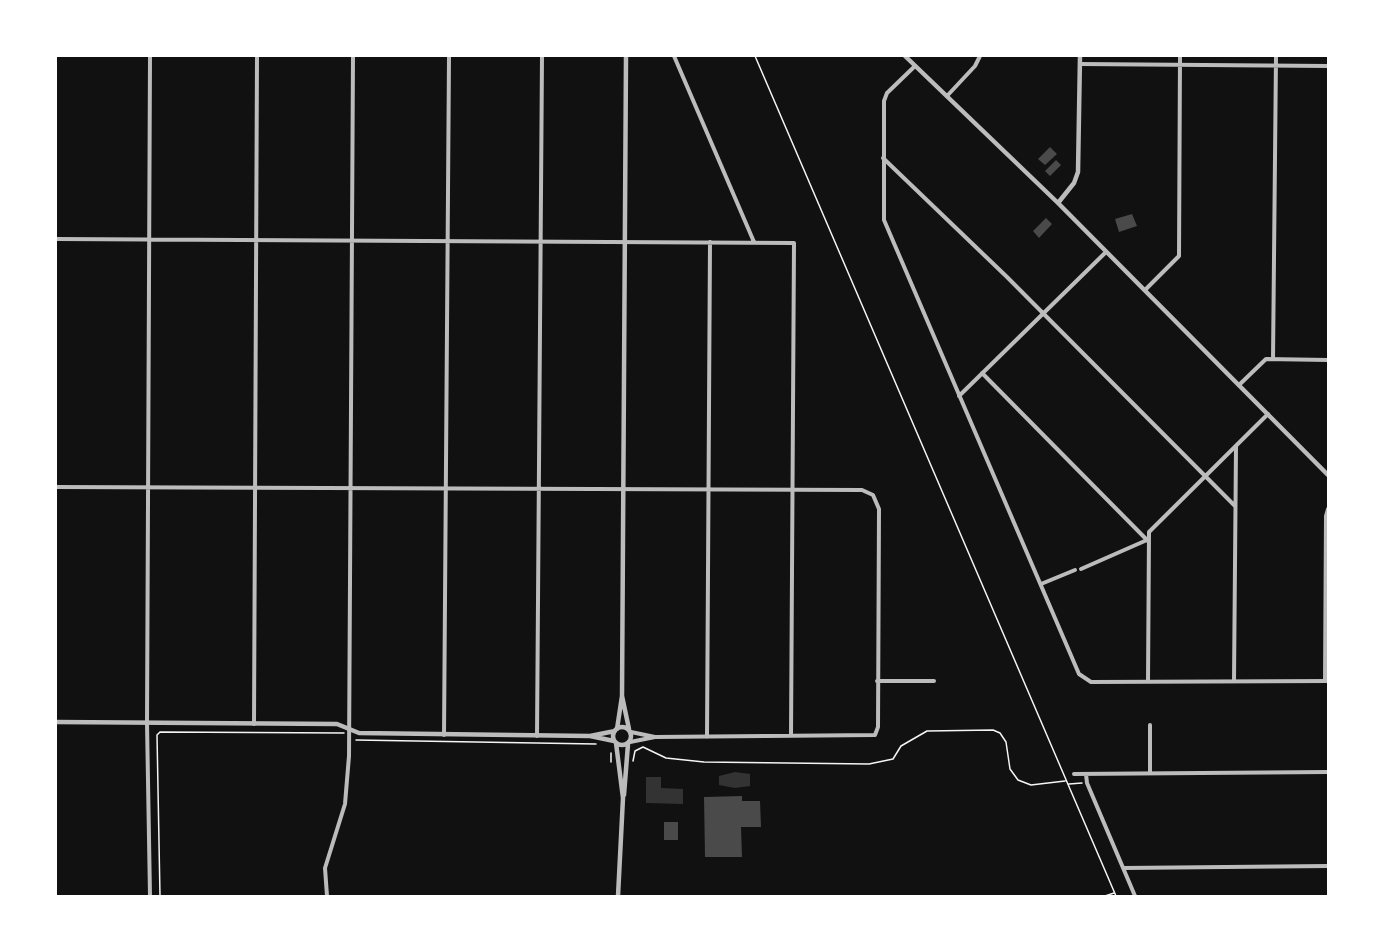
<!DOCTYPE html>
<html>
<head>
<meta charset="utf-8">
<style>
  body { margin:0 }
  #map { position:relative; width:1384px; height:952px; overflow:hidden; background:#111; font-family:"Crimson Pro",serif }
  canvas { display:block }
  .frame { position:absolute; inset:0; border:57px solid #fff; pointer-events:none }
</style>
</head>
<body>
<div id="map">
<canvas width="1384" height="952"></canvas>
<div class="frame"></div>
</div>
<script>
const g = document.querySelector('canvas').getContext('2d');
g.lineJoin = 'round';
function fill(path, color) {
  g.fillStyle = color;
  g.fill(path, 'evenodd');
}
function toPath(rows) {
  const path = new Path2D();
  for (const r of rows) {
    if (r.length === 3) {
      path.moveTo(r[0] + r[2], r[1]);
      path.arc(r[0], r[1], r[2], 0, 2 * Math.PI);
      continue;
    }
    path.moveTo(r[0], r[1]);
    for (let i = 2; i < r.length; i += 2) path.lineTo(r[i], r[i + 1]);
  }
  return path;
}
function trace(path, color, width, dash) {
  g.strokeStyle = color;
  g.lineWidth = width;
  g.lineCap = dash ? 'butt' : 'round';
  g.setLineDash(dash || []);
  g.stroke(path);
}
const water = toPath([
  [735,772,750,774,750,786,735,788,719,785,719,776],
  [646,777,661,777,661,788,683,789,683,804,646,803]
]);
const building = toPath([
  [1050,147,1057,154,1045,165,1038,159],
  [1056,160,1061,165,1050,176,1045,171],
  [1132,214,1137,226,1119,232,1115,219],
  [1046,218,1052,224,1039,238,1033,231],
  [742,796,742,801,760,801,761,827,741,827,742,857,705,857,704,797],
  [664,822,678,822,678,840,664,840]
]);
const path = toPath([
  [755,56,1116,896],
  [356,740,596,744],
  [611,753,611,762],
  [633,761,635,751,643,747,666,758,704,762,869,764,893,759,901,746,927,731,993,730,1000,733,1006,742,1010,769,1018,780,1031,785,1065,781],
  [1069,784,1082,783],
  [160,896,157,735,160,732,344,733],
  [1105,896,1114,893]
]);
const minor = toPath([
  [674,56,754,242],
  [1080,64,1328,66],
  [915,66,887,93,884,101,884,220,1079,674,1091,682,1328,681],
  [947,96,975,66,980,56],
  [883,158,1007,277,1235,506],
  [56,239,794,243,791,736],
  [1145,290,1179,256,1180,56],
  [1273,359,1276,56],
  [982,373,1148,541],
  [1239,385,1266,359,1328,360],
  [959,396,1106,252],
  [56,487,862,490,873,495,879,509,878,727,875,735,655,737,631,732],
  [1081,569,1147,540],
  [1041,584,1075,570],
  [877,681,934,681],
  [1148,681,1149,532,1268,414],
  [1234,681,1236,447],
  [1325,681,1326,516,1328,509],
  [254,724,257,56],
  [444,735,449,56],
  [537,736,542,56],
  [707,737,710,242],
  [630,742,655,737],
  [1150,772,1150,725],
  [1074,774,1328,772],
  [1086,774,1087,783,1135,896],
  [1123,868,1328,866],
  [150,896,147,723,150,56],
  [327,896,325,868,345,804,349,756,353,56]
]);
const tertiary = toPath([
  [905,56,1058,203,1328,475],
  [1058,203,1074,183,1078,172,1080,56],
  [622,696,629,729],
  [56,722,337,724,359,733,590,736,614,741],
  [622,736,9],
  [617,729,622,696,626,56],
  [590,736,615,731],
  [616,743,623,798,618,896],
  [624,795,628,744]
]);
fill(water, '#333');
fill(building, '#4a4a4a');
trace(path, '#f5f5f5', 1.5);
trace(minor, '#bcbcbc', 4);
trace(tertiary, '#bcbcbc', 4.5);
</script>
</body>
</html>
